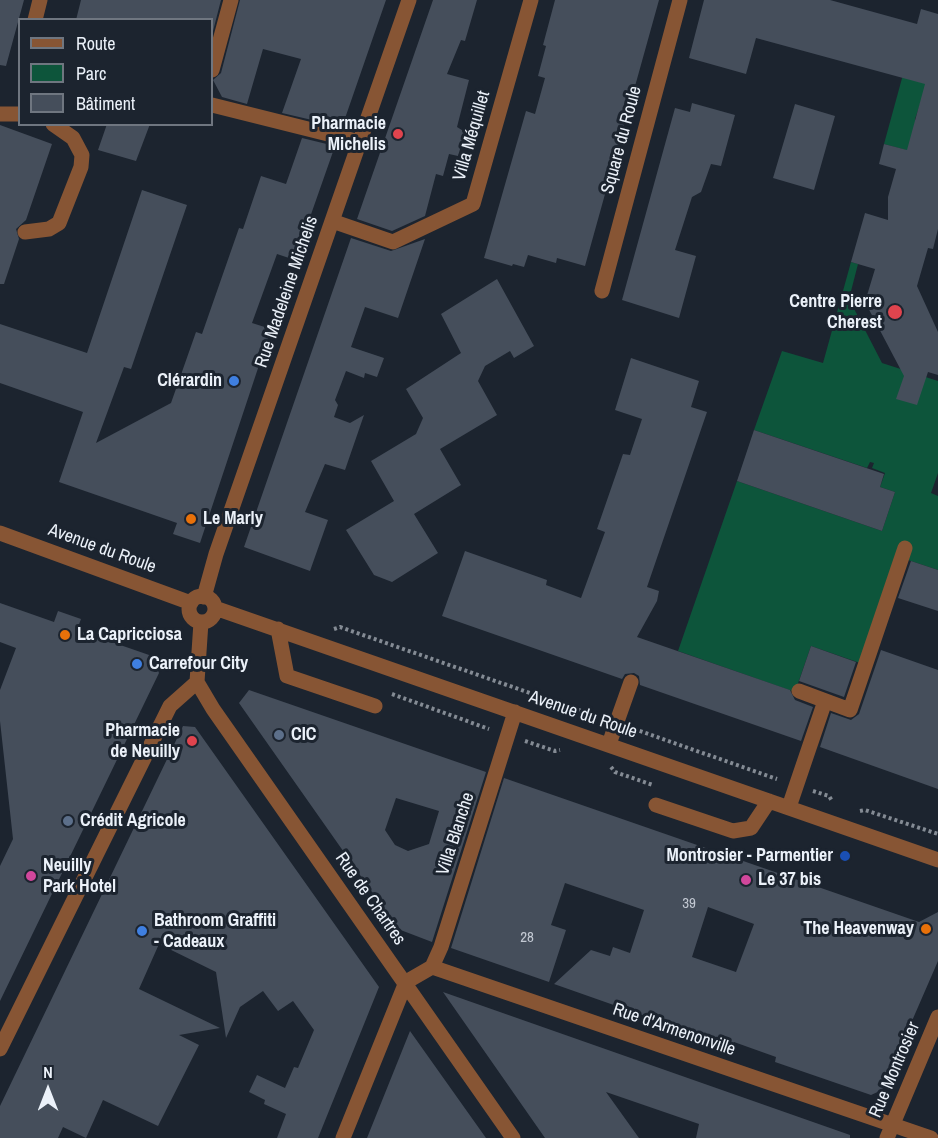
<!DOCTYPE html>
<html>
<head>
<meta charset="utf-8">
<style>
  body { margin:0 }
  #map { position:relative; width:938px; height:1138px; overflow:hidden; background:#1c242f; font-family:"Archivo Narrow",sans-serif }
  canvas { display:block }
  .legend { position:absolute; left:18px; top:18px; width:195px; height:108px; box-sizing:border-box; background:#1c242f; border:2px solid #6f7680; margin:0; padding:8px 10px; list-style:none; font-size:18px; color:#ebf1f9 }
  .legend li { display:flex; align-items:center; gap:12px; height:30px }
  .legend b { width:30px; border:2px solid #6f7680 }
  .north { position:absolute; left:18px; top:1060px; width:60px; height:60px; -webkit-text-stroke:4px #1c242f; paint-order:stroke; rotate:0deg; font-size:16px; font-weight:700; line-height:24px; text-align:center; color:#ebf1f9 }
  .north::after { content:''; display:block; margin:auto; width:21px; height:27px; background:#ebf1f9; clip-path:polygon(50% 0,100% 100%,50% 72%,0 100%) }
</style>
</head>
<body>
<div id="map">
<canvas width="938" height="1138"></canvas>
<ul class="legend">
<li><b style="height:8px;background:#875534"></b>Route</li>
<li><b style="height:16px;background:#0d553b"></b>Parc</li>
<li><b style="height:16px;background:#454e5b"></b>Bâtiment</li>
</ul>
<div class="north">N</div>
</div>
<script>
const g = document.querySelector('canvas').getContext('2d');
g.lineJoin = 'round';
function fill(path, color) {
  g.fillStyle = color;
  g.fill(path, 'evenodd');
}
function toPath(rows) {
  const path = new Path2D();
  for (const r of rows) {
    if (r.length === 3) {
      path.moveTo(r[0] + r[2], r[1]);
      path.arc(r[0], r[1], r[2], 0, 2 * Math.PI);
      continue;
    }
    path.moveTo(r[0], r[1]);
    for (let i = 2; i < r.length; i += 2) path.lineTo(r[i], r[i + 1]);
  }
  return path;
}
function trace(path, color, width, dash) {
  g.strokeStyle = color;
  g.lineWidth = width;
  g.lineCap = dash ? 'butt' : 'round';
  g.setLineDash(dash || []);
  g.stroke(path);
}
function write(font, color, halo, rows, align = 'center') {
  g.font = font + ' "Archivo Narrow",sans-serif';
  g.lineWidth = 6;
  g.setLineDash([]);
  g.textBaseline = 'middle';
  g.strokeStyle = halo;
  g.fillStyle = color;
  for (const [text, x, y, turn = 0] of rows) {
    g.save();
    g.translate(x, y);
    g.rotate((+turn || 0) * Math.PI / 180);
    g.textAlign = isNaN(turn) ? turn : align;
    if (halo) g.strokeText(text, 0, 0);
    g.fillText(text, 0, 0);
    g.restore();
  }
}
const green = toPath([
  [910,49,938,51,915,119,917,153,884,144],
  [851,262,858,264,849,299,882,363,938,381,938,473,931,493,938,496,938,570,908,560,860,663,811,646,795,692,678,651,737,481,882,531,895,492,880,487,885,473,872,468,874,463,870,462,867,468,754,430,782,351,823,363]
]);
const building = toPath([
  [0,0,24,0,6,66,0,65],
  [81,0,221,0,212,35,212,20,76,20],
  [240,0,386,0,342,127,282,113,301,59,263,49,247,104,222,97,213,80,221,73],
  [433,0,477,0,465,41,461,40,447,74,469,80,457,127,465,132,458,156,449,154,443,176,436,174,425,216,392,231,357,219],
  [555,0,659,0,585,266,557,258,556,263,528,255,524,267,513,264,512,266,484,258,526,111,535,114,545,78,538,76,546,46,543,45],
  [704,0,830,0,917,24,921,9,938,14,938,229,933,249,928,248,917,286,938,332,938,375,928,372,917,405,896,399,904,376,865,302,875,269,851,262,865,213,888,220,888,197,896,169,879,164,884,144,907,150,925,84,756,38,746,74,689,58],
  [692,103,735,115,721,166,711,164,701,192,692,197,675,250,696,256,679,318,622,300,675,108,690,112],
  [795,104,835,116,814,190,773,178],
  [107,124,150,124,136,161,98,150],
  [0,125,52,144,26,220,16,229,19,239,4,284,0,284],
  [302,138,335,146,295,260,277,254,252,323,271,329,200,543,173,534,177,523,59,482,83,412,0,383,0,324,87,353,142,190,187,205,131,369,124,367,96,443,171,403,196,332,202,334,239,228,243,229,261,176,286,184],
  [351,238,391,251,425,239,398,318,365,307,351,347,384,358,377,377,365,373,364,378,346,371,335,400,338,405,334,417,350,423,364,415,345,470,325,464,305,512,328,520,310,571,244,547],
  [497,279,534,346,514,358,510,351,485,366,478,381,497,415,440,449,461,485,414,514,438,553,392,582,374,575,346,530,394,501,371,461,416,434,423,418,406,389,461,353,441,314],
  [631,358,699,381,691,407,707,412,647,587,659,591,657,601,637,637,790,690,795,700,813,707,801,741,640,685,639,676,634,673,625,674,622,679,442,616,465,551,547,580,546,585,581,598,605,532,597,529,623,454,630,455,642,419,615,410],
  [754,430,884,474,880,487,895,492,882,531,737,481],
  [911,561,938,570,938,611,898,598],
  [0,603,54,622,58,611,81,619,77,630,152,656,159,673,0,1001,0,866,13,839,0,721,0,690,16,648,0,642],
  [811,646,856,662,844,697,799,681],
  [881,650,938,670,938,789,820,747,831,713,851,720,859,714],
  [249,690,486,772,432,942,398,929,239,703],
  [396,798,439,811,429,844,408,851,395,845,385,830],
  [183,726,195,727,379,987,318,1138,277,1138,286,1114,264,1104,265,1100,249,1092,257,1075,285,1088,294,1067,298,1068,314,1030,293,1001,278,1011,263,991,240,1007,226,1038,216,972,159,944,139,989,220,1028,179,1035,199,1045,158,1126,103,1100,86,1138,63,1127,58,1138,0,1138,0,1106],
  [504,778,919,922,938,912,938,961,882,1090,871,1095,775,1062,776,1057,734,1042,733,1047,554,984,591,950,610,956,613,947,630,953,644,910,565,883,551,925,566,930,549,982,451,948],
  [708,907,754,924,736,972,692,957],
  [443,992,850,1135,850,1138,696,1138,699,1124,606,1092,639,1138,545,1138],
  [410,1031,459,1100,486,1138,367,1138]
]);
const path = toPath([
  [334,629,340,627,599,717],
  [392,694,489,729],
  [634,729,777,779],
  [525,741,555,751,560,750],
  [611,767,615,772,653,785],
  [813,791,829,796,832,801],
  [860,811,865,810,938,834]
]);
const minor = toPath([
  [35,20,40,0],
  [212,70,231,0],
  [212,105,360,142],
  [0,114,20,114],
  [332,221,393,242,473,204,531,0],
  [25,232,49,229,59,223,81,167,82,155,73,138,53,124],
  [602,291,680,0],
  [0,533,191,603],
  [202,609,13],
  [204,597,216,554,409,0],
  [215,608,938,860],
  [278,629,287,676,375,706],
  [197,682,213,709,513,1138],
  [197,682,201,622],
  [799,691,850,710,905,548],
  [609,744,631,682],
  [656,805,733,831,751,828,769,801],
  [789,807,825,701],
  [432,967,441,947,515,712],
  [0,1049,170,706,197,682],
  [343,1138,406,982,432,967,931,1138],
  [887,1138,938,1017]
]);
const markers = [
  [398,134,6,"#e0444e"],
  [895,312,8,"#e0444e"],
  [234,381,6,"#3f7fe0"],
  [191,519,6,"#e8710a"],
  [65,635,6,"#e8710a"],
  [137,664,6,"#3f7fe0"],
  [279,735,6,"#5c6f8a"],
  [192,741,6,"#e0444e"],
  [68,821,6,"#5c6f8a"],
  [845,856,6,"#1a4fb4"],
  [31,876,6,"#d1479c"],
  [746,880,6,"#d1479c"],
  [926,929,6,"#e8710a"],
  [142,931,6,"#3f7fe0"]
];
const numberNames = [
  ["39",689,904],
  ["28",527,938]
];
const poiNames = [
  ["Pharmacie",386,124,"right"],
  ["Michelis",386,145,"right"],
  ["Centre Pierre",882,302,"right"],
  ["Cherest",882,323,"right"],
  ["Clérardin",222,381,"right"],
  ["Le Marly",203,519],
  ["La Capricciosa",77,635],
  ["Carrefour City",149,664],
  ["Pharmacie",180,731,"right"],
  ["de Neuilly",180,752,"right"],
  ["CIC",291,735],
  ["Crédit Agricole",80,821],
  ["Montrosier - Parmentier",833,856,"right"],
  ["Neuilly",43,866],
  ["Park Hotel",43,887],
  ["Le 37 bis",758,880],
  ["Bathroom Graffiti",154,921],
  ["- Cadeaux",154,942],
  ["The Heavenway",914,929,"right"]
];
const streetNames = [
  ["Villa Méquillet",472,136,-74],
  ["Square du Roule",622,140,-75],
  ["Rue Madeleine Michelis",287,292,-71],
  ["Avenue du Roule",102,549,20],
  ["Avenue du Roule",583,715,19],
  ["Villa Blanche",456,834,-72],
  ["Rue de Chartres",370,899,55],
  ["Rue d'Armenonville",674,1030,19],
  ["Rue Montrosier",895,1070,-67]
];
fill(green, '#0d553b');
fill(building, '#454e5b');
trace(path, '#848b94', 4, [3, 3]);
trace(minor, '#875534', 15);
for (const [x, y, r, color] of markers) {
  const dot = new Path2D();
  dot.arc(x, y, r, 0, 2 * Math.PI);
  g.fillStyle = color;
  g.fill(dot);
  trace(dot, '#1c242f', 2);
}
write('15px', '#c2c8d2', null, numberNames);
write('bold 18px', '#ebf1f9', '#1c242f', poiNames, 'left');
write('18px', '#ebf1f9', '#1c242f', streetNames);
</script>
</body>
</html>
